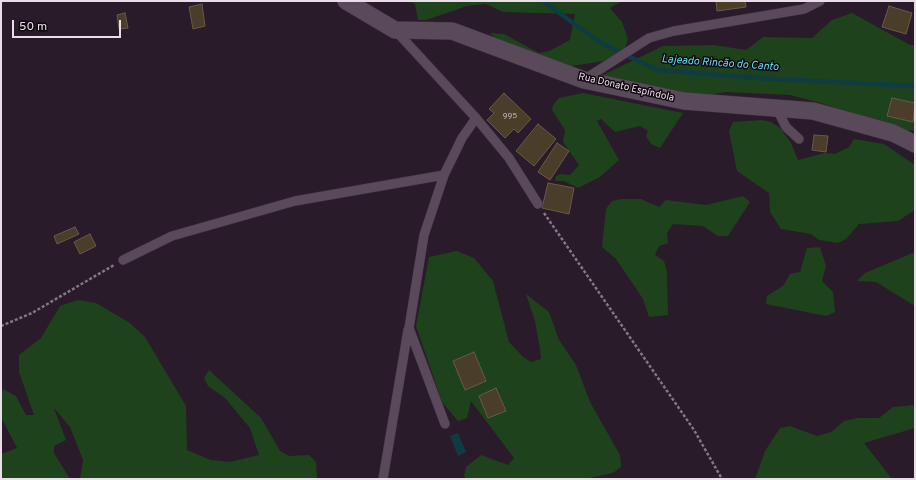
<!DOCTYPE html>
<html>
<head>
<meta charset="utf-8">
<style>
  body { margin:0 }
  #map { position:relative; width:916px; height:480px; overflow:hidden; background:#2a1b2a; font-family:Overpass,sans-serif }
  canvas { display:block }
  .frame { position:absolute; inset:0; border:2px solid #e9dee8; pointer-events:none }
  .scale { position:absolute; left:12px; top:20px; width:109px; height:18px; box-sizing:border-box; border:2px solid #e9dee8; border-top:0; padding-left:5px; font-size:12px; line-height:14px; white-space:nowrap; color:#e9dee8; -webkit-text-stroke:3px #0f080f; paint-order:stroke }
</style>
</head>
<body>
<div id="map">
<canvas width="916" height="480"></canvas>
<div class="frame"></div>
<div class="scale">50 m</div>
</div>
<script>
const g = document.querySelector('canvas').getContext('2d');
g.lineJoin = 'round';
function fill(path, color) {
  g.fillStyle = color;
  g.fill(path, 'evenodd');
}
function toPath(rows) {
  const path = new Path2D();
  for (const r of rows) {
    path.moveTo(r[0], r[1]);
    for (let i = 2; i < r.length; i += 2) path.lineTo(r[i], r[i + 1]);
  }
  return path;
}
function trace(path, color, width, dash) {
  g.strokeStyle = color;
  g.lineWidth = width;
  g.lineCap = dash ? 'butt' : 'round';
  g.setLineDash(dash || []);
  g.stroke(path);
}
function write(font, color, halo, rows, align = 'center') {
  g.font = font + ' Overpass,sans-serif';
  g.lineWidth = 3;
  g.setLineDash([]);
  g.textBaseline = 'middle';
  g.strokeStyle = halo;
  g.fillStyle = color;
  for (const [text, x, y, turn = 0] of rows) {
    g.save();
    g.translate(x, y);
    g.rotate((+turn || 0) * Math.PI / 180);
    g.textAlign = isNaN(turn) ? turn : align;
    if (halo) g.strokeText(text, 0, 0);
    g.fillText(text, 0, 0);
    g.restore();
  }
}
const green = toPath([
  [409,1,622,1,610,8,622,22,628,39,625,48,611,60,565,67,496,39,490,33,504,34,539,53,549,51,570,40,575,14,503,12,486,4,467,6,426,20,418,20,415,4],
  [852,13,910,45,915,45,915,131,899,129,821,103,790,95,726,92,685,99,603,75,663,46,714,45,746,50,763,37,812,38,832,20],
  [583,93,683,113,660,148,651,144,646,136,648,131,640,126,615,132,601,119,597,121,619,160,600,177,578,188,564,181,555,181,556,176,561,174,570,175,579,165,563,142,565,130,552,110,553,105,559,98],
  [762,120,771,122,780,128,791,143,798,160,825,153,835,154,849,147,854,139,884,144,915,165,915,210,898,221,859,224,846,239,838,243,819,240,811,234,781,229,770,212,769,193,737,171,729,131,733,122],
  [743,196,750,202,728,236,718,236,703,226,673,224,667,233,668,243,659,246,655,255,664,261,667,272,668,315,649,317,643,299,616,259,602,247,606,209,612,201,621,199,641,199,659,207,666,200,706,205],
  [820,247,826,266,822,281,833,292,835,312,826,316,766,304,767,296,783,286,790,274,800,272,807,248],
  [457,251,474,258,493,281,509,342,523,357,531,362,541,359,540,349,535,321,526,294,549,312,559,340,576,365,590,402,620,455,621,467,613,473,585,479,466,479,464,476,466,467,481,455,508,465,514,458,471,401,467,418,458,421,442,402,416,326,429,257],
  [915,252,915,306,876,282,857,281,865,273],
  [78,300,96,303,130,323,145,337,186,406,187,450,211,460,230,462,259,455,250,428,225,398,208,386,204,378,209,370,261,418,280,451,289,456,309,455,316,462,317,479,80,479,83,460,70,427,54,408,66,440,54,446,54,453,70,479,1,479,1,454,17,448,1,417,1,398,3,389,16,396,26,415,34,415,19,372,19,355,41,338,60,306],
  [915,405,915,428,864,443,892,479,755,479,765,451,780,428,790,426,817,436,831,432,844,421,858,418,879,418,893,407]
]);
const water = toPath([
  [458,433,466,452,458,456,450,436]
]);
const stream = toPath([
  [543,1,599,42,657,70,773,79,915,86]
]);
const building = toPath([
  [716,1,745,1,746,7,717,11,716,1],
  [202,4,205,26,193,29,189,7,202,4],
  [889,6,912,13,906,34,882,27,889,6],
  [125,13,128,28,119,29,117,15,125,13],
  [504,93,531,119,518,133,514,129,505,138,487,120,494,113,489,109,504,93],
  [892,98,915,103,913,122,887,116,892,98],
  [538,124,556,139,534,166,516,151,538,124],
  [814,135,828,136,826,152,812,150,814,135],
  [557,143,569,151,550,180,538,172,557,143],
  [548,183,574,188,569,214,542,208,548,183],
  [75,227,79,234,57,244,54,236,75,227],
  [90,234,96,246,80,254,74,242,90,234],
  [474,352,486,381,465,390,453,361,474,352],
  [496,388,506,411,488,418,479,396,496,388]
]);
const path = toPath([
  [544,213,694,430,722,479],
  [1,326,32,313,114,265]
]);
const service = toPath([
  [395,30,476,118,509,158,538,204],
  [585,79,649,38,674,31,804,9,820,1],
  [777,109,786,127,799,139],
  [123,260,172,236,295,201,444,175],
  [445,424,409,328,424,235,444,175,462,138,476,118],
  [383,479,408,330]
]);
const minor = toPath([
  [346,1,395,30,452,31,584,80,684,101,813,111,893,133,915,144]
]);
const numberNames = [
  ["995",510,116]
];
const streetNames = [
  ["Rua Donato Espíndola",626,88,13]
];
const waterNames = [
  ["Lajeado Rincão do Canto",720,64,4]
];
fill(green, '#1e421b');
fill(water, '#0f3c43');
trace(stream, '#0f3c43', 4.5);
fill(building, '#4a3d2a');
trace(building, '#695a47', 1);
trace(service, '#413541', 10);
trace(minor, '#413541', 18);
trace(path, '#847783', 2.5, [3, 2]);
trace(service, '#5a495a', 9);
trace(minor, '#5a495a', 17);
write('8px', '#c1b6b8', null, numberNames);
write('10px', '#e9dee8', '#0f080f', streetNames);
write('italic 11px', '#64def0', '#0f080f', waterNames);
</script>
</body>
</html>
